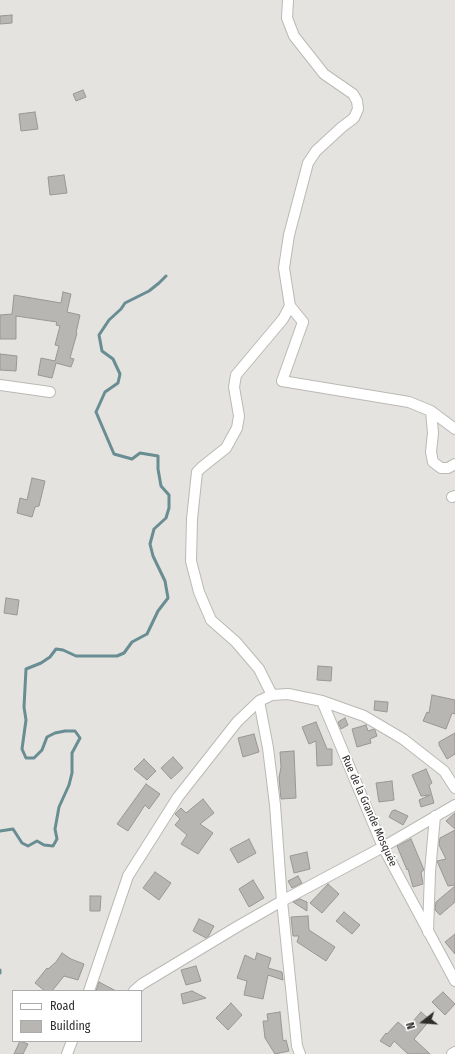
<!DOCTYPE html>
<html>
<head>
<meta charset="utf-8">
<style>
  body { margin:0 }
  #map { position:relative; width:455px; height:1054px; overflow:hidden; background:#e5e3df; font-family:"Fira Sans Condensed",sans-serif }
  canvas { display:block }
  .legend { position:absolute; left:12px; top:990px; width:130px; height:52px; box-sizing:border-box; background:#fff; border:1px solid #ababab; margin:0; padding:5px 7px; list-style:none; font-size:12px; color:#2e2d2c }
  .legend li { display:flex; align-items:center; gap:8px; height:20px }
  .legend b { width:20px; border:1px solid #ababab }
  .north { position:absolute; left:403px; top:1002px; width:40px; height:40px; -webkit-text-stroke:3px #fff; paint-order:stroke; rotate:253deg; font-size:11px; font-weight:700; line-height:16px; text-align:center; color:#2e2d2c }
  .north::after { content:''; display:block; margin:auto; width:14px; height:18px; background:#2e2d2c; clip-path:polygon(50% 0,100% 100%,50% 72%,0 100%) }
</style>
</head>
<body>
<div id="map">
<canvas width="455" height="1054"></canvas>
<ul class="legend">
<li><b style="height:5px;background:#fff"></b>Road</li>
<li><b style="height:11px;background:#b8b6b3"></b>Building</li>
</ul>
<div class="north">N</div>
</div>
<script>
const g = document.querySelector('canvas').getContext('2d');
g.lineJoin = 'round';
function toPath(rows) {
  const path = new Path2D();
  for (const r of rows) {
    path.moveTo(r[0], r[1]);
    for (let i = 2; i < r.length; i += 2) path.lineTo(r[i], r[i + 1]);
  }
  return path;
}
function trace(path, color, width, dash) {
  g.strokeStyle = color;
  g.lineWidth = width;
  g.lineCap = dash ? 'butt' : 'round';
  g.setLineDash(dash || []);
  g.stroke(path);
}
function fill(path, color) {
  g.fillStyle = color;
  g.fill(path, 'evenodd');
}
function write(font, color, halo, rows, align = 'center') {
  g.font = font + ' "Fira Sans Condensed",sans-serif';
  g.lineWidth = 3.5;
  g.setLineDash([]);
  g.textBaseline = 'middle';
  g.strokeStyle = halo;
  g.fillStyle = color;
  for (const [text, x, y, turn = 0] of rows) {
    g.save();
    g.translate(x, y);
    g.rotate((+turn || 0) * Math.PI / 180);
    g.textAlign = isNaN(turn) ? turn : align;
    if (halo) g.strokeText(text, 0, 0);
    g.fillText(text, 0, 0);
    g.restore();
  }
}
const stream = toPath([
  [0,831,13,829,22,843,28,846,37,841,44,845,53,846,57,839,55,829,59,807,69,785,72,773,72,753,80,738,75,731,65,731,55,733,47,737,42,750,34,758,26,758,22,749,26,720,24,707,26,669,41,663,50,657,56,649,63,650,76,656,117,656,124,653,132,642,147,634,158,611,168,598,165,581,153,556,150,544,154,529,166,518,169,508,169,495,161,486,158,469,158,456,140,453,132,459,114,454,96,412,105,392,118,383,120,374,113,359,102,351,99,335,109,320,121,309,125,303,149,291,159,283,166,276],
  [0,970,0,973]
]);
const building = toPath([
  [12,15,12,23,0,24,0,16,12,15],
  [83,90,86,97,76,101,73,94,83,90],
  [35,112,38,129,21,131,19,114,35,112],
  [64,175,67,193,50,195,48,177,64,175],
  [63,292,71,294,67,312,80,315,76,333,77,333,70,358,74,359,71,367,56,363,52,378,38,375,41,358,55,361,59,346,55,345,60,326,56,325,57,322,16,316,16,339,0,339,0,315,12,314,14,295,61,303,63,292],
  [0,354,17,356,16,371,0,370,0,354],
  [32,478,45,481,39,506,35,507,32,517,17,513,20,498,27,500,32,478],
  [6,598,19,600,17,615,4,613,6,598],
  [318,666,332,667,331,681,317,680,318,666],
  [432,695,455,700,455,714,452,713,446,729,423,721,427,712,429,713,432,695],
  [375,701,388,702,387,712,374,710,375,701],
  [345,718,348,725,341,729,338,722,345,718],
  [316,722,327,749,332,749,332,765,317,766,316,741,309,744,302,727,316,722],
  [366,725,368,731,374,729,375,730,377,736,370,739,371,743,357,747,352,729,366,725],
  [455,733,455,754,447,759,439,745,439,742,455,733],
  [254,734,259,752,243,757,238,738,254,734],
  [294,751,296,798,281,799,279,778,281,767,280,752,294,751],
  [173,757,183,768,171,779,161,768,173,757],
  [144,759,156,771,147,780,134,769,144,759],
  [426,769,432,783,429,785,434,803,421,807,419,800,430,795,421,796,412,775,426,769],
  [392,781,394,800,379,802,376,783,392,781],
  [146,784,160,794,149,809,145,805,128,831,117,824,146,784],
  [203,799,214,813,200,824,213,833,198,854,181,844,187,835,175,825,180,819,175,814,181,808,186,813,203,799],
  [395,810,408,816,403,825,389,817,392,811,395,810],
  [455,813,455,829,446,821,455,813],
  [455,830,455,885,448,886,437,861,446,859,439,845,440,838,455,830],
  [249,839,256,853,238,863,230,849,249,839],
  [411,839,424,870,421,872,423,884,413,887,408,869,407,870,397,846,411,839],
  [307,852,310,869,294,873,290,856,307,852],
  [155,872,171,883,159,900,143,888,155,872],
  [298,876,302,883,292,888,288,881,298,876],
  [253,880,264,898,249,907,239,889,253,880],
  [328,884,339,894,322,913,310,903,328,884],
  [455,886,455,902,440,915,435,910,436,902,455,886],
  [90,896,101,896,100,911,90,911,90,896],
  [300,899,307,902,307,911,293,902,300,899],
  [344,912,360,925,352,934,336,921,344,912],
  [308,916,309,930,335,947,326,961,297,942,299,936,293,936,291,917,308,916],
  [199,919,214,926,208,937,206,938,193,931,199,919],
  [455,934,455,954,445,942,455,934],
  [62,953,71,959,84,964,78,980,64,976,52,991,45,991,35,983,47,968,48,969,56,962,62,953],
  [257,953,271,958,268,968,282,972,283,980,268,975,263,999,244,995,247,981,237,978,245,955,255,960,257,953],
  [196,966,201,981,186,985,181,970,196,966],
  [99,982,116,991,96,991,99,982],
  [192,991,206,998,183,1004,181,994,192,991],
  [443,992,455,1004,445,1015,432,1002,443,992],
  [231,1003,242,1015,228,1030,216,1018,231,1003],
  [280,1012,283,1041,286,1040,289,1051,275,1054,265,1038,263,1021,268,1021,267,1014,280,1012],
  [421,1012,430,1020,414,1039,430,1054,408,1054,394,1041,390,1047,380,1041,386,1033,387,1034,398,1022,406,1029,421,1012],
  [20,1041,28,1044,23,1054,14,1054,20,1041]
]);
const street = toPath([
  [288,0,287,18,294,36,324,74,353,94,357,101,358,109,354,118,342,127,316,151,308,163,289,235,284,268,290,306],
  [0,385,50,392],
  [431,411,455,429],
  [452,497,455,496],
  [272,695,259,669,236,642,211,620,199,592,191,561,192,519,197,472,202,467,226,448,237,428,239,416,234,387,236,375,283,319,290,306,303,322,282,381,409,402,431,411,433,433,431,452,433,462,441,468,448,468,455,464],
  [259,701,268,748,275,805,282,901,297,1046,300,1054],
  [322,701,383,847,455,981],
  [428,932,430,872,435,816],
  [89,991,128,876,178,797,237,722,259,701,272,695,288,694,322,701,364,716,403,739,444,771,455,788],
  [134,991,142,984,240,925,282,901,383,847,455,805],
  [67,1054,72,1041],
  [452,1054,455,1052]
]);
const streetNames = [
  ["Rue de la Grande Mosquée",369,811,66]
];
trace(stream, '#688d92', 3);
fill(building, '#b8b6b3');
trace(building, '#999793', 1);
trace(street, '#bbb9b5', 12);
trace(street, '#fff', 10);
write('11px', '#2e2d2c', '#fff', streetNames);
</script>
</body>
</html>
